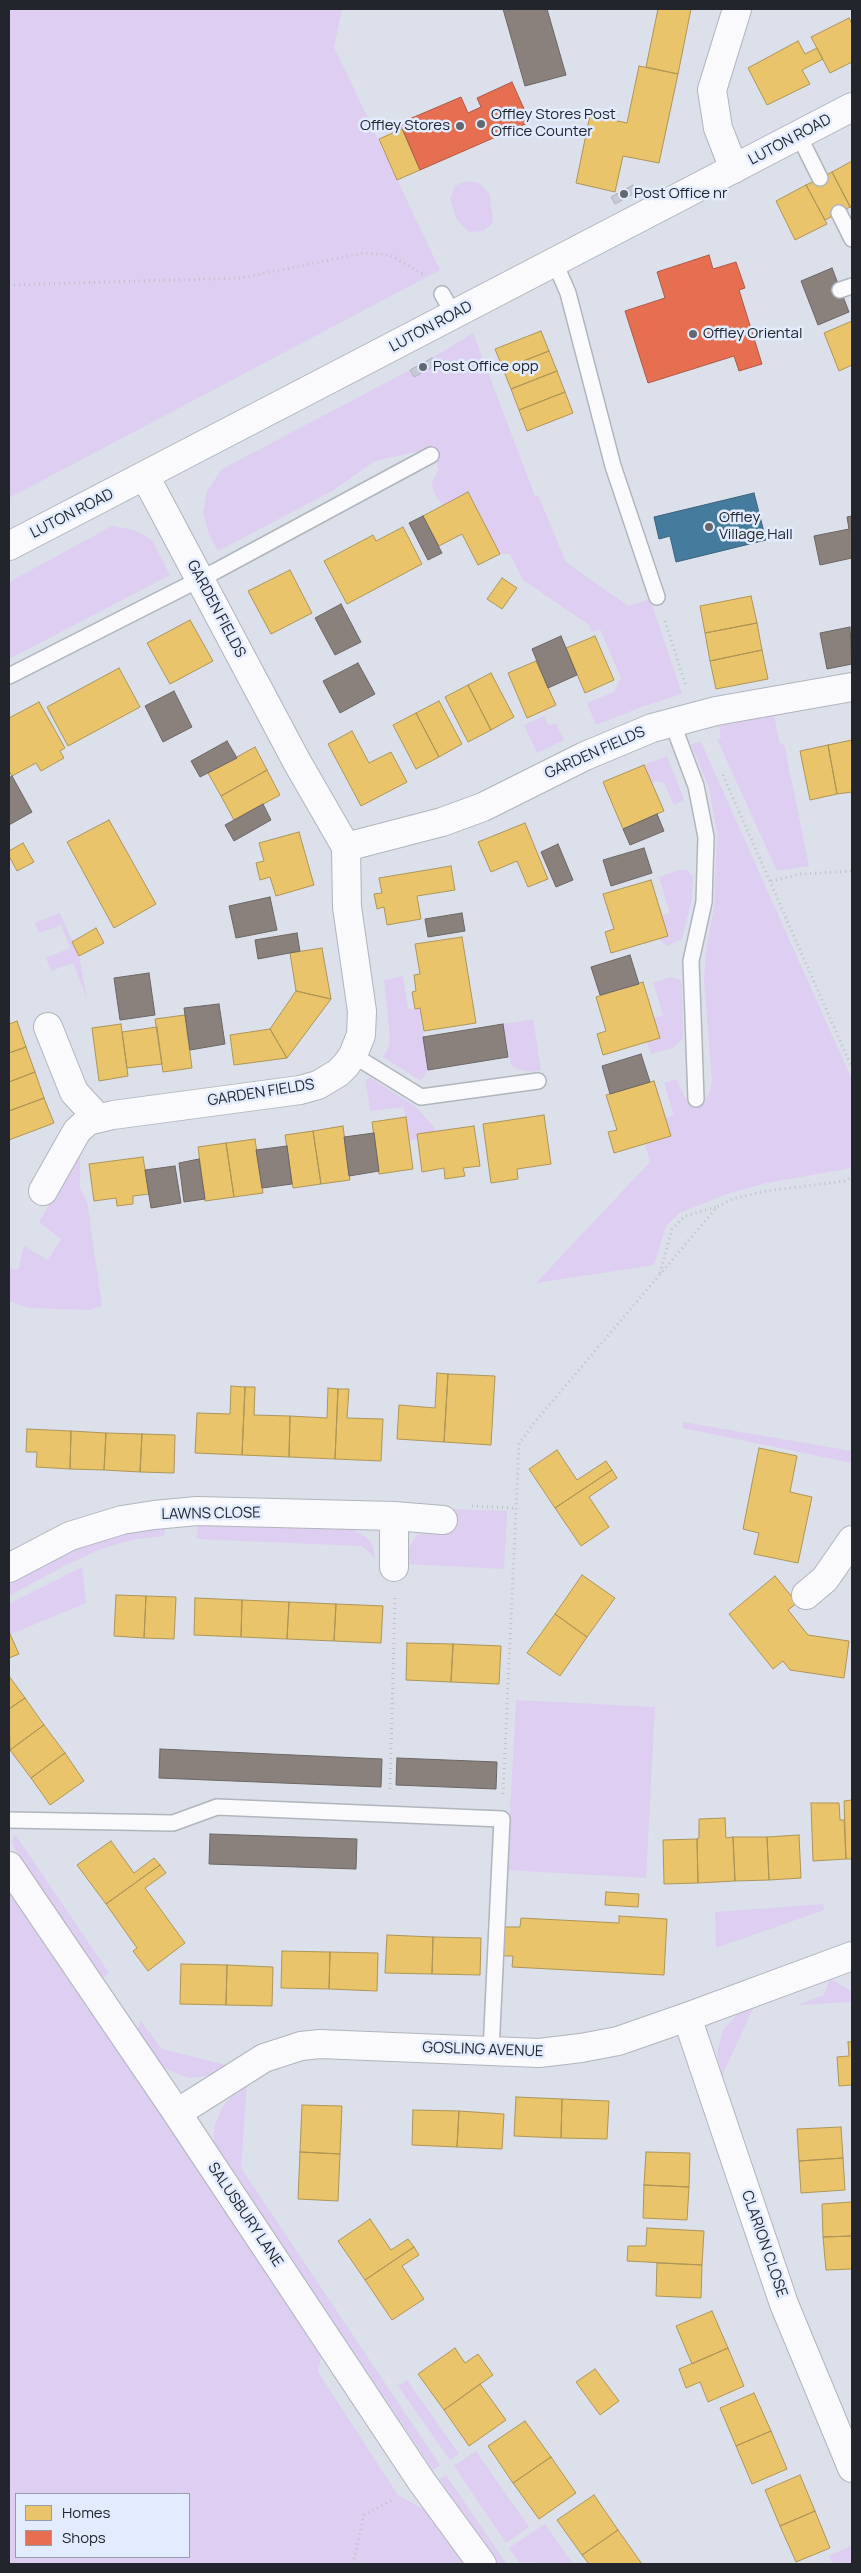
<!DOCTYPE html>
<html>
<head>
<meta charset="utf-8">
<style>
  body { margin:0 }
  #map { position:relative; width:861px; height:2573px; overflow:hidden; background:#dbe0ea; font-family:Manrope,sans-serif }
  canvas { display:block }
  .frame { position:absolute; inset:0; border:10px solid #22262c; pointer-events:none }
  .legend { position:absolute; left:15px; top:2493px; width:175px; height:65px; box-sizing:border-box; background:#e2ecfe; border:1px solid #959daa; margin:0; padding:6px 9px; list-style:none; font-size:15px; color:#22262c }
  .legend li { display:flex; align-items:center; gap:10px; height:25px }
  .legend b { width:25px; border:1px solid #959daa }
</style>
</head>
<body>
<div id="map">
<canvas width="861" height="2573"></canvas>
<div class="frame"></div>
<ul class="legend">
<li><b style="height:14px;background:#e9c46a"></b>Homes</li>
<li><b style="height:14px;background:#e76f51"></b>Shops</li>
</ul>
</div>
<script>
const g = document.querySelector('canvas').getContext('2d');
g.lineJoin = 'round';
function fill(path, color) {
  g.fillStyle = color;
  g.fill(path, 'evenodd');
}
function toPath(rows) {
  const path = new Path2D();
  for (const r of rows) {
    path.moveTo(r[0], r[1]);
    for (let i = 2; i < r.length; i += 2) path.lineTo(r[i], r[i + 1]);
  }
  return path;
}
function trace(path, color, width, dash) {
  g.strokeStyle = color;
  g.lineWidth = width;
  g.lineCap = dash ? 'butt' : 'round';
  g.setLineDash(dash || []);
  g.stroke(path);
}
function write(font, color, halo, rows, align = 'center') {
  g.font = font + ' Manrope,sans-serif';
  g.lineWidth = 5;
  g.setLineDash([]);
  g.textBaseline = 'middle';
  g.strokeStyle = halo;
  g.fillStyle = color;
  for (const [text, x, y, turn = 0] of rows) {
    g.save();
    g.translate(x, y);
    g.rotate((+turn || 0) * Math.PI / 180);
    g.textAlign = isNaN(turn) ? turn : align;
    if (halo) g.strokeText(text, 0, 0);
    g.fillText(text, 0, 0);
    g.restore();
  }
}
const green = toPath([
  [9,9,342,9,334,47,440,270,9,498],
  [466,181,479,183,489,193,493,218,492,224,483,231,469,232,457,220,450,199,455,186],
  [473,333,535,496,538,495,566,562,628,606,650,599,682,694,641,707,596,725,587,703,614,692,621,678,600,629,592,632,589,625,522,579,510,554,500,554,468,492,442,506,433,490,432,482,438,471,437,458,425,450,375,461,332,491,218,551,209,534,203,513,207,491,222,469,410,370,414,377,435,365,432,358],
  [112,526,134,530,152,540,170,575,9,659,9,582],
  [774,715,780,745,784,744,809,866,777,871,717,739,721,738,719,726],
  [544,716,549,726,556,723,564,740,537,753,524,725],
  [701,742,852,1080,852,1168,766,1183,730,1193,679,1213,666,1226,654,1265,536,1283,650,1162,645,1144,671,1136,665,1118,674,1115,664,1083,676,1079,685,1098,695,1103,705,1099,710,1092,712,1080,704,980,706,950,714,908,717,834,709,788,691,744],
  [667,756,684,800,674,805,664,783,658,781,652,783,644,765],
  [679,870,687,870,693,876,692,899,682,939,667,946,659,939,661,916,670,913,659,877],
  [60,913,79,956,87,999,73,963,51,971,46,958,70,948,61,925,39,933,35,923],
  [403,976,408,1009,420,1008,428,1070,421,1081,383,1057,389,1046,390,1037,384,980],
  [670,977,679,979,682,983,683,1038,673,1048,651,1054,647,1042,660,1038,654,1018,663,1015,653,983],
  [533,1019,541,1070,530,1072,517,1069,511,1064,503,1024],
  [369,1077,416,1107,434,1127,435,1132,409,1141,404,1107,370,1111,366,1081],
  [80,1153,80,1189,87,1202,102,1306,88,1310,29,1308,9,1301,9,1268,18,1270,24,1246,48,1260,61,1239,39,1222],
  [683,1422,852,1451,852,1463,683,1428],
  [447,1509,507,1511,504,1569,404,1564,405,1553,417,1535,424,1532],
  [166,1525,164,1536,136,1539,101,1549,66,1565,9,1596,9,1583,60,1553,86,1541],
  [198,1526,351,1528,367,1538,372,1544,375,1558,362,1546,196,1539],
  [82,1567,86,1603,9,1635,9,1604],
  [516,1700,655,1707,646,1878,507,1870],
  [15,1834,109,1973,102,1978,14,1848,12,1841],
  [9,1887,322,2351,318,2372,398,2495,427,2511,465,2564,9,2564],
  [16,2494,189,2494,189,2557,16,2557],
  [823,1904,824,1910,716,1948,715,1912],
  [830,1978,852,1992,852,2002,797,2005,824,1995],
  [755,2004,722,2076,717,2053,723,2030,742,2009],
  [141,2021,162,2049,226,2065,210,2075,198,2077,189,2078,166,2069,160,2064,137,2030],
  [247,2084,241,2168,440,2465,433,2470,214,2144,214,2127,222,2108,227,2101],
  [407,2380,459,2454,450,2460,398,2386],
  [476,2451,529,2527,506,2543,454,2466],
  [446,2475,504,2560,508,2564,498,2564,439,2479],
  [545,2524,573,2564,519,2562,509,2548],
  [852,2545,852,2564,833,2564,829,2556]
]);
const homes = toPath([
  [658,9,691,9,678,74,646,67,658,9],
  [849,18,852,24,852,62,830,73,811,37,849,18],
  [798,41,805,54,817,48,823,59,802,70,810,84,767,105,748,68,798,41],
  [639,66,678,74,659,163,623,156,615,192,576,183,590,115,627,123,639,66],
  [402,129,420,170,397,180,379,139,402,129],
  [852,161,852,208,851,208,832,172,852,161],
  [832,172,850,207,825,220,806,185,832,172],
  [806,185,827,224,795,240,776,201,806,185],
  [852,321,852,365,839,371,824,333,852,321],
  [541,331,549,351,503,369,495,349,541,331],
  [549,351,557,371,511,389,503,369,549,351],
  [557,371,565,392,519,410,511,389,557,371],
  [565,392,573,413,527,431,519,410,565,392],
  [468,492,500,554,478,565,462,534,439,546,423,516,468,492],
  [403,527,422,564,347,604,324,561,373,535,376,541,403,527],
  [290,570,312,613,271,634,248,591,290,570],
  [502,578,517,588,502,609,487,599,502,578],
  [751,596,757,623,705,633,700,606,751,596],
  [190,620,213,661,170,684,147,643,190,620],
  [757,623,762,650,710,661,705,633,757,623],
  [595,636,614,680,585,693,566,648,595,636],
  [762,650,768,679,716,689,710,661,762,650],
  [536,661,556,705,527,718,508,673,536,661],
  [119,668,140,707,68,746,47,707,119,668],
  [491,673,514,717,491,730,468,685,491,673],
  [468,685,491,730,468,742,445,697,468,685],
  [439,701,462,744,439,757,416,713,439,701],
  [39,702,65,748,60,751,64,758,41,771,36,763,12,776,9,771,9,718,39,702],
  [416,713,439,757,416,769,393,725,416,713],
  [352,731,369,763,391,752,407,782,361,806,328,744,352,731],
  [852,740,852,792,837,794,828,745,852,740],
  [828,745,837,794,810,800,800,751,828,745],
  [255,747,267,770,221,796,208,773,255,747],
  [644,765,664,811,623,829,603,782,644,765],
  [267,770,280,795,234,820,221,796,267,770],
  [109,820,156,904,114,928,67,842,109,820],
  [525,823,548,879,528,887,517,861,491,872,478,842,525,823],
  [299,832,314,885,276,896,270,877,260,880,256,863,264,861,259,843,299,832],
  [23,843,34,862,17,871,9,856,9,851,23,843],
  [451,866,455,890,417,896,421,919,387,925,384,907,377,909,374,894,382,893,379,878,451,866],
  [651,880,668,936,611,953,605,932,614,929,603,894,651,880],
  [96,928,104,943,79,956,72,942,96,928],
  [462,937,476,1023,424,1031,420,1008,415,1009,412,992,416,991,414,975,420,974,415,944,462,937],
  [322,948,331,999,296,991,290,953,322,948],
  [643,982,660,1038,603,1055,597,1034,606,1031,596,997,643,982],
  [296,991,331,999,287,1058,270,1029,296,991],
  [185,1015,192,1068,163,1072,155,1019,185,1015],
  [17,1021,26,1047,9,1053,9,1024,17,1021],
  [121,1024,128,1076,99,1081,92,1028,121,1024],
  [157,1027,162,1064,127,1068,122,1032,157,1027],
  [270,1029,287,1058,234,1065,230,1035,270,1029],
  [26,1047,35,1072,9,1082,9,1053,26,1047],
  [35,1072,44,1098,9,1111,9,1082,35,1072],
  [654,1081,671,1136,614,1153,608,1132,617,1130,606,1095,654,1081],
  [44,1098,54,1123,9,1140,9,1111,44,1098],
  [544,1115,551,1164,517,1169,518,1179,491,1183,483,1124,544,1115],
  [406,1117,413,1169,379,1174,372,1122,406,1117],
  [343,1126,350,1180,321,1184,313,1131,343,1126],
  [474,1126,480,1166,463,1168,465,1176,445,1179,444,1168,422,1172,417,1134,474,1126],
  [313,1131,321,1184,293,1188,285,1135,313,1131],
  [255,1139,263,1193,234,1197,226,1143,255,1139],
  [226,1143,234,1197,205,1201,198,1147,226,1143],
  [143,1157,149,1194,133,1196,133,1204,117,1206,116,1198,94,1201,89,1164,143,1157],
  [437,1373,448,1374,444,1442,397,1439,399,1405,435,1408,437,1373],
  [448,1374,495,1376,491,1445,444,1442,448,1374],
  [231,1386,245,1387,242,1455,195,1453,197,1413,230,1414,231,1386],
  [245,1387,255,1387,254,1415,290,1416,289,1457,242,1455,245,1387],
  [328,1388,338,1389,335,1459,289,1457,290,1416,327,1418,328,1388],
  [338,1389,349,1389,347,1418,383,1419,381,1461,335,1459,338,1389],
  [27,1429,71,1431,70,1469,36,1467,37,1452,26,1452,27,1429],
  [71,1431,106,1433,104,1470,70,1469,71,1431],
  [106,1433,142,1434,140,1472,104,1470,106,1433],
  [142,1434,175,1435,174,1473,140,1472,142,1434],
  [759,1448,797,1456,790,1492,812,1497,798,1563,754,1554,759,1533,743,1529,759,1448],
  [557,1450,577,1480,606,1461,612,1470,555,1508,529,1469,557,1450],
  [612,1470,617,1478,589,1497,609,1527,581,1546,555,1508,612,1470],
  [582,1575,615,1598,587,1637,555,1614,582,1575],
  [775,1576,797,1603,788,1610,808,1635,849,1641,844,1678,790,1670,783,1661,773,1669,729,1614,775,1576],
  [116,1595,146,1596,144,1638,114,1636,116,1595],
  [146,1596,176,1597,174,1639,144,1638,146,1596],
  [195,1598,242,1600,241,1637,194,1635,195,1598],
  [242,1600,289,1602,287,1639,241,1637,242,1600],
  [289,1602,336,1604,334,1641,287,1639,289,1602],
  [336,1604,383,1606,381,1643,334,1641,336,1604],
  [555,1614,587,1637,560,1676,527,1653,555,1614],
  [10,1634,19,1654,9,1658,9,1635,10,1634],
  [407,1643,453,1644,451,1682,406,1680,407,1643],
  [453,1644,501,1646,499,1684,451,1682,453,1644],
  [9,1676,25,1698,9,1709,9,1676],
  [25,1698,44,1725,10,1750,9,1709,25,1698],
  [44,1725,65,1753,31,1778,10,1750,44,1725],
  [65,1753,84,1781,50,1805,31,1778,65,1753],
  [852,1800,852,1859,846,1859,844,1801,852,1800],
  [811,1803,839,1803,840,1820,844,1820,846,1859,813,1861,811,1803],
  [725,1818,726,1838,733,1837,735,1881,698,1883,697,1839,699,1838,699,1819,725,1818],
  [799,1835,801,1878,769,1880,767,1837,799,1835],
  [733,1837,767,1837,769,1880,735,1881,733,1837],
  [697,1839,698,1883,664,1884,663,1840,697,1839],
  [111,1841,134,1873,154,1858,160,1865,106,1904,77,1865,111,1841],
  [160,1865,166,1873,145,1888,185,1943,148,1971,133,1951,137,1948,106,1904,160,1865],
  [606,1892,639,1894,638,1907,605,1905,606,1892],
  [619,1916,667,1919,664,1975,512,1967,513,1956,503,1956,504,1927,520,1927,521,1918,619,1923,619,1916],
  [387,1935,433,1937,432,1974,385,1973,387,1935],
  [433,1937,481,1938,480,1975,432,1974,433,1937],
  [282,1951,330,1952,329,1989,281,1988,282,1951],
  [330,1952,378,1953,377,1991,329,1989,330,1952],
  [181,1964,227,1965,226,2005,180,2004,181,1964],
  [227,1965,273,1967,272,2006,226,2005,227,1965],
  [848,2042,852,2042,852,2085,839,2086,837,2057,849,2056,848,2042],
  [516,2097,562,2099,561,2138,514,2136,516,2097],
  [562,2099,609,2101,607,2139,561,2138,562,2099],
  [302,2105,342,2106,340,2154,300,2152,302,2105],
  [413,2110,459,2111,457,2147,412,2145,413,2110],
  [459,2111,504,2114,502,2149,457,2147,459,2111],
  [841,2127,843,2158,799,2161,797,2129,841,2127],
  [300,2152,340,2154,338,2201,298,2199,300,2152],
  [646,2152,690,2153,689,2187,644,2185,646,2152],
  [843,2158,845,2190,801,2193,799,2161,843,2158],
  [644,2185,689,2187,687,2220,643,2218,644,2185],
  [852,2202,852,2236,823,2237,822,2204,852,2202],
  [370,2219,391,2250,408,2239,414,2247,365,2280,338,2241,370,2219],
  [647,2228,704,2231,702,2265,627,2261,628,2246,646,2246,647,2228],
  [852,2236,852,2269,826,2270,823,2237,852,2236],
  [414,2247,419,2255,402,2266,424,2299,392,2320,365,2280,414,2247],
  [657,2263,702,2265,701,2298,656,2296,657,2263],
  [712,2311,728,2348,692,2364,676,2326,712,2311],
  [455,2348,465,2363,478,2354,493,2375,444,2410,418,2374,455,2348],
  [728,2348,744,2386,708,2402,700,2382,686,2388,679,2369,728,2348],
  [595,2369,619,2401,600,2415,576,2382,595,2369],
  [480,2384,506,2420,469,2446,444,2410,480,2384],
  [754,2393,771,2431,736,2446,720,2408,754,2393],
  [525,2421,551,2457,513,2483,488,2446,525,2421],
  [771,2431,787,2469,752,2484,736,2446,771,2431],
  [551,2457,576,2493,539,2519,513,2483,551,2457],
  [800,2475,815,2511,780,2526,765,2490,800,2475],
  [594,2495,618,2530,582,2555,557,2520,594,2495],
  [815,2511,830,2548,796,2562,780,2526,815,2511],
  [618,2530,642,2564,589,2564,582,2555,618,2530]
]);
const shops = toPath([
  [512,82,530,122,420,170,400,123,461,97,468,113,481,107,477,98,512,82],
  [709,255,713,269,736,262,745,288,739,290,762,364,739,371,734,356,648,383,625,311,665,298,657,272,709,255]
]);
const public = toPath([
  [754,493,766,540,676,562,670,536,659,539,654,517,754,493]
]);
const industry = toPath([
  [503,9,547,9,566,75,525,86,503,9],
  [832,268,849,312,818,325,801,281,832,268],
  [423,516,442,553,428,560,409,523,423,516],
  [852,516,852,558,820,565,814,536,849,529,847,517,852,516],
  [341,604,361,642,335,655,315,618,341,604],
  [850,627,852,664,827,669,820,633,850,627],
  [561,636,577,675,548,688,532,649,561,636],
  [358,663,375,694,340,713,323,681,358,663],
  [174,691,192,727,163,742,145,706,174,691],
  [227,741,237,758,200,777,191,761,227,741],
  [12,776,32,812,9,825,9,778,12,776],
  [263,804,271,820,234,841,225,825,263,804],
  [657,814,664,831,630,845,623,829,657,814],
  [558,844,573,880,556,887,541,852,558,844],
  [644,848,652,873,611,886,603,860,644,848],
  [270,897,277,930,236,938,229,906,270,897],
  [462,913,465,931,428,937,425,919,462,913],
  [297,933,300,951,258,959,255,940,297,933],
  [630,955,639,984,600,995,591,967,630,955],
  [149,973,155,1015,120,1020,114,978,149,973],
  [219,1004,225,1044,190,1050,184,1008,219,1004],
  [503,1024,508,1057,428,1070,423,1037,503,1024],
  [641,1054,650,1082,610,1094,602,1066,641,1054],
  [374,1133,379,1171,349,1176,344,1137,374,1133],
  [287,1146,292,1184,262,1188,256,1150,287,1146],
  [199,1159,205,1199,184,1202,179,1163,199,1159],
  [175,1166,181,1203,151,1208,145,1170,175,1166],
  [160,1749,382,1759,381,1787,159,1778,160,1749],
  [397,1758,497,1762,496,1789,396,1785,397,1758],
  [210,1834,357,1839,356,1869,209,1864,210,1834]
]);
const building = toPath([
  [633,185,637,192,615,204,611,197,633,185],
  [432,358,436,365,414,377,410,370,432,358]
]);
const path = toPath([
  [9,285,241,278,363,253,390,255,425,275],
  [665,621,686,686],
  [723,775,852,1068],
  [771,881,801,874,852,871],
  [660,1273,672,1229,685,1216,716,1207],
  [472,1506,514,1508],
  [390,1789,395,1598],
  [503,1794,519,1444,534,1423,717,1207,732,1199,766,1191,845,1181,852,1177],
  [353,2564,364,2515,394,2499]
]);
const lane = toPath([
  [799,136,820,178],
  [839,213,852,239],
  [555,263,568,293,613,466,657,597],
  [840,290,852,286],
  [442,294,454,315],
  [9,676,216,571,431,455],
  [672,722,696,786,706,837,704,902,691,961,696,1099],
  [353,1055,421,1097,538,1081],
  [9,1820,173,1823,217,1807,502,1819,491,2051]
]);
const street = toPath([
  [734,169,718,128,712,90,737,9],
  [346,847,442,822,483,807,585,756,652,728,716,711,852,687],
  [48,1027,74,1092,97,1117],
  [43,1191,77,1131,88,1121,113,1115,300,1090,318,1085,338,1073,346,1065,353,1055,361,1035,362,1011,347,907,346,847,297,762,145,476],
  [394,1567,394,1516],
  [9,1568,70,1536,122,1520,154,1515,197,1511,394,1516,443,1520],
  [806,1595,825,1579,852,1540],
  [9,1866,177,2113,422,2482,482,2564],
  [687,2017,784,2304,852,2468],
  [177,2113,264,2058,301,2046,320,2044,539,2053,581,2048,618,2041,687,2017,852,1956]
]);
const secondary = toPath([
  [9,546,852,107]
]);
const markers = [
  [481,124,5,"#63676e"],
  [460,126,5,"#63676e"],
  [624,194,5,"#63676e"],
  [693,334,5,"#63676e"],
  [423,367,5,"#63676e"],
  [709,527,5,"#63676e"]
];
const poiNames = [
  ["Offley Stores Post",491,115],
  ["Office Counter",491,132],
  ["Offley Stores",450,126,"right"],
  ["Post Office nr",634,194],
  ["Offley Oriental",703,334],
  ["Post Office opp",433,367],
  ["Offley",719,518],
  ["Village Hall",719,535]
];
const streetNames = [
  ["LUTON ROAD",790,140,-28],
  ["LUTON ROAD",431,327,-28],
  ["LUTON ROAD",72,514,-27],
  ["GARDEN FIELDS",216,609,62],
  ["GARDEN FIELDS",595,753,-24],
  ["GARDEN FIELDS",261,1093,-9],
  ["LAWNS CLOSE",211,1514,-1],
  ["GOSLING AVENUE",483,2050,2],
  ["SALUSBURY LANE",245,2215,56],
  ["CLARION CLOSE",764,2244,71]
];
fill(green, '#decef1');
fill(homes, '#e9c46a');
trace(homes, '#ad9557', 1);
fill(shops, '#e76f51');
trace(shops, '#ac5946', 1);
fill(public, '#457b9d');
trace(public, '#3a627b', 1);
fill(industry, '#8a817c');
trace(industry, '#6b6664', 1);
fill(building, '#c8c9d8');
trace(building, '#b1b3bb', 1);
trace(lane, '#b0b5bc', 18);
trace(street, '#b0b5bc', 30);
trace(secondary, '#b0b5bc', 30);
trace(path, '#c0c1c5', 3, [1, 4]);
trace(lane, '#fafafc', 15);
trace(street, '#fafafc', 28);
trace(secondary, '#fafafc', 28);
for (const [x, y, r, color] of markers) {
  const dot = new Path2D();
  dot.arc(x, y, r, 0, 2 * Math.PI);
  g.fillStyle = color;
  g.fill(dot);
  trace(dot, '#e2ecfe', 2);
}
write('15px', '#22262c', '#e2ecfe', poiNames, 'left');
write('15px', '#22262c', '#e2ecfe', streetNames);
</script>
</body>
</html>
